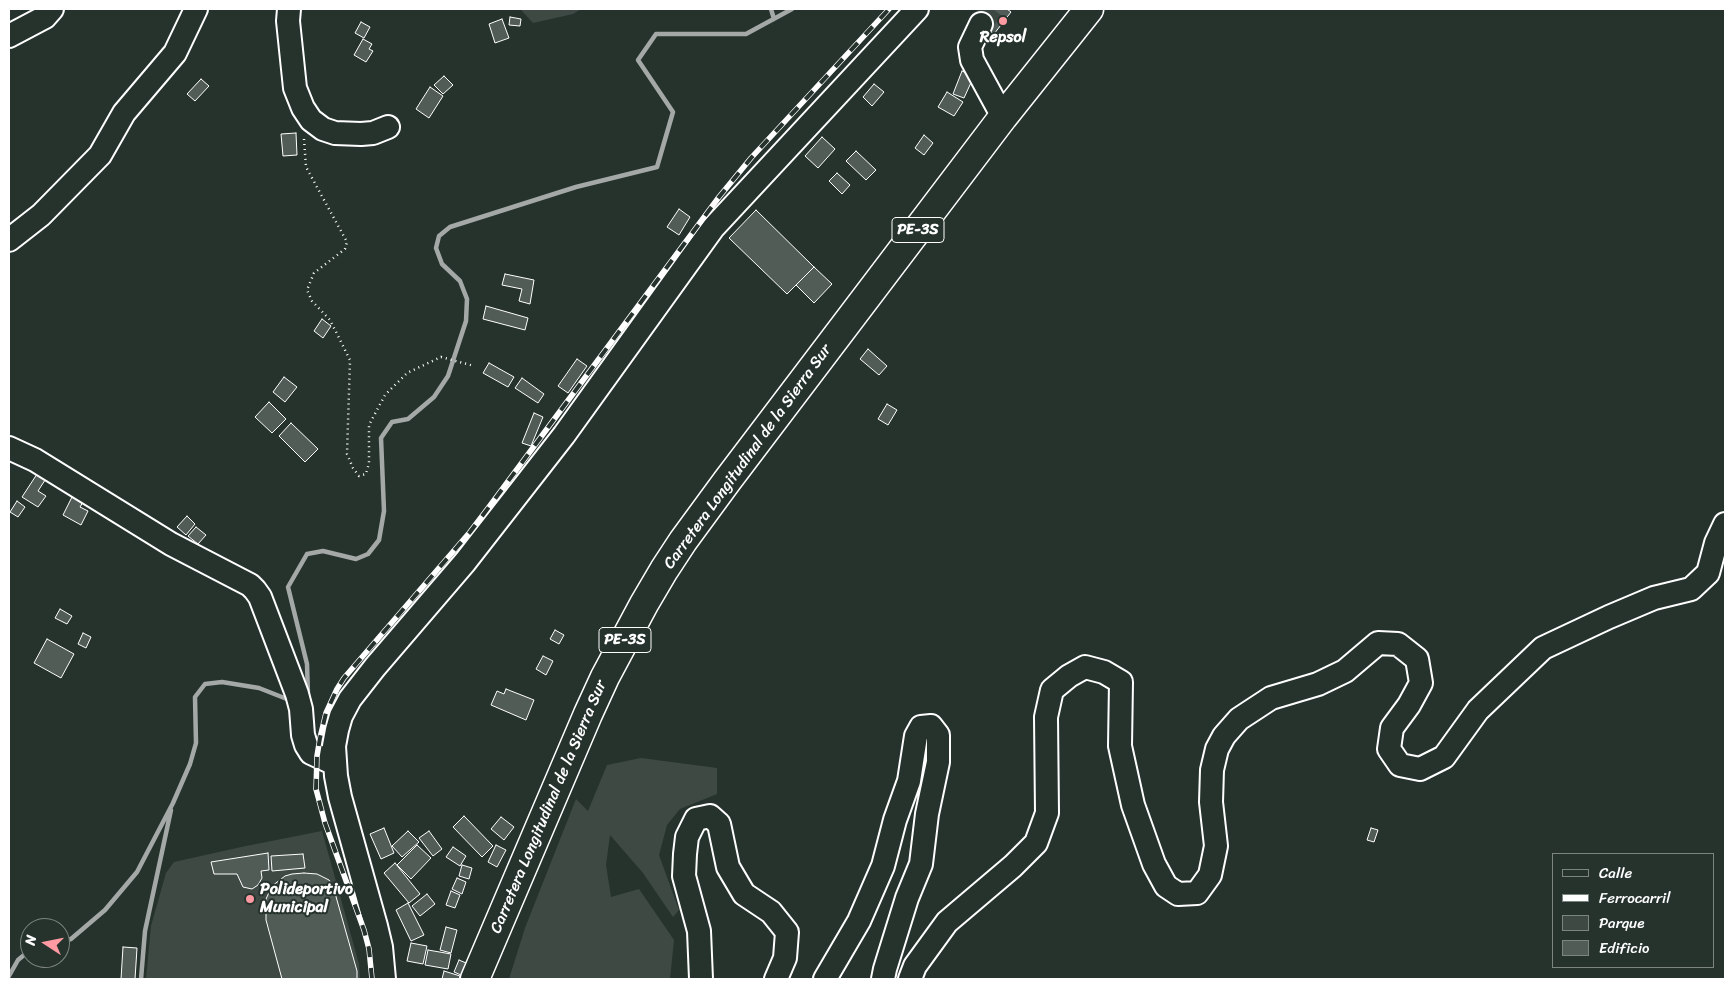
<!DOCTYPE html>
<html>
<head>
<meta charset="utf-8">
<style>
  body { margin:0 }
  #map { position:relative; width:1734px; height:988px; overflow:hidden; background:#26332d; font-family:Sriracha,sans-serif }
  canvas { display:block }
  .frame { position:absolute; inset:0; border:10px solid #fff; pointer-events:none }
  .legend { position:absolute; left:1552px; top:853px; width:162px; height:115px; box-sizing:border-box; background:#26332d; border:1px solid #7d8581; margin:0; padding:6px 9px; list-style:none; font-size:15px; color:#fff }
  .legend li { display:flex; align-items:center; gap:10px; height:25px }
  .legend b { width:25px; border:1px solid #7d8581 }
  .north { position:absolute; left:20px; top:918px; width:50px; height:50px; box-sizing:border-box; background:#26332d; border:1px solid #7d8581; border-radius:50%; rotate:281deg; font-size:14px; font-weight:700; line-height:20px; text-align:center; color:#fff }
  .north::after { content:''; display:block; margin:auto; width:18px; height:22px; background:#ff9aa2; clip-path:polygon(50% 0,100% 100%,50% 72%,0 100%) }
</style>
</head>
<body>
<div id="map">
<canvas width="1734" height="988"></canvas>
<div class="frame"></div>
<ul class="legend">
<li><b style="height:6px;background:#26332d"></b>Calle</li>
<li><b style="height:6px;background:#fff"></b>Ferrocarril</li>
<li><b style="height:14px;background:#3e4944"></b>Parque</li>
<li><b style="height:14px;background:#515c57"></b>Edificio</li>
</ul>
<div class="north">N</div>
</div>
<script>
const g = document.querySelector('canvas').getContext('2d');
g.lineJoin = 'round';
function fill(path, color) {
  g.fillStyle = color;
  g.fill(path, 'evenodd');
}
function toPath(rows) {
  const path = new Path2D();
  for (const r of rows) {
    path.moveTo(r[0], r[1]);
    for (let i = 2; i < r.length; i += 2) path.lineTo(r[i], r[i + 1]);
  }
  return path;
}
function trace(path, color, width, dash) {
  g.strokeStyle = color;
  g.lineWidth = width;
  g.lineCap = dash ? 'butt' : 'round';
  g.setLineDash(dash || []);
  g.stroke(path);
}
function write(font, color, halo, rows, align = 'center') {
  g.font = font + ' Sriracha,sans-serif';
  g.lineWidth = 4;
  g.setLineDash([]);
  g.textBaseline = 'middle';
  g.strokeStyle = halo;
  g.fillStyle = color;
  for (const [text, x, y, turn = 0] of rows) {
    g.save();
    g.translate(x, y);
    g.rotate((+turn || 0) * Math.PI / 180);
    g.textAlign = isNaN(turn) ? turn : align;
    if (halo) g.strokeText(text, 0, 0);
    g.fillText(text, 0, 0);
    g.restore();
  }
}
const green = toPath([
  [523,9,581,9,573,14,533,23,522,11],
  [641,758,717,768,717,794,680,809,667,825,659,855,679,910,673,917,643,873,610,835,606,865,611,897,639,889,674,940,670,979,509,979,525,928,576,799,588,811,607,765],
  [322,831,359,964,360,979,146,979,151,926,166,873,174,862,246,846]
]);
const stream = toPath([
  [771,9,774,19],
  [308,695,307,664,288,587,307,554,323,551,356,559,368,554,379,540,384,511,381,438,392,422,408,419,434,397,448,376,466,321,467,299,460,281,442,264,436,248,439,236,450,227,576,187,657,167,673,112,638,60,656,34,746,34,792,9],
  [60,942,71,939,105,910,137,872,173,803,190,764,196,743,195,697,205,684,222,682,259,688,292,701],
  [9,976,18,960,30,950],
  [141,979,145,931,171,810]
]);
const building = toPath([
  [989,9,1007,9,1011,12,994,34,978,23,989,9],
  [510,17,521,19,520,26,509,25,510,17],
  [502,19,509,38,495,43,489,24,502,19],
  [361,22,370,27,364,38,355,33,361,22],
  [363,39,372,44,369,49,373,51,366,62,354,55,363,39],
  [962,71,974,76,964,98,953,94,962,71],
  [444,76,453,85,443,94,434,85,444,76],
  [201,79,209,86,195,101,187,94,201,79],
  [874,84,884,92,872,106,863,97,874,84],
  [430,87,443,96,429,118,416,109,430,87],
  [947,92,963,102,954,116,938,107,947,92],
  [296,133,297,155,283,156,281,134,296,133],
  [924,135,933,143,924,155,915,148,924,135],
  [822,137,835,149,818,168,805,156,822,137],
  [856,151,876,170,866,180,846,161,856,151],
  [837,173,850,185,842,194,829,181,837,173],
  [679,209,690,217,679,235,667,227,679,209],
  [756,210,814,267,787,294,729,238,756,210],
  [814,267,832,284,814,303,796,285,814,267],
  [505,274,534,280,530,304,519,301,522,289,502,285,505,274],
  [486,306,528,318,525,330,483,319,486,306],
  [322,319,331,326,323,338,314,331,322,319],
  [868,349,887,366,879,375,860,359,868,349],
  [577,359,587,366,568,393,558,386,577,359],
  [489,363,514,377,508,387,483,373,489,363],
  [284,377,297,387,285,402,273,392,284,377],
  [522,378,544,394,538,403,515,388,522,378],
  [269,402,286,419,272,433,255,417,269,402],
  [887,404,897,410,888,425,878,419,887,404],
  [534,413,543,417,531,446,522,443,534,413],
  [291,423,318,449,305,462,279,436,291,423],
  [39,471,47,477,38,491,46,496,38,507,22,497,39,471],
  [75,491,86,497,80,507,88,511,81,525,63,515,75,491],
  [17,501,25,507,18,517,10,512,17,501],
  [187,516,195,524,186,535,177,527,187,516],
  [196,527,206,535,198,544,188,536,196,527],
  [60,609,72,616,67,624,55,618,60,609],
  [555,630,564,635,559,644,550,639,555,630],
  [83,633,91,637,86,648,78,644,83,633],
  [47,639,74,654,61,678,34,663,47,639],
  [543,656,553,661,546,675,536,669,543,656],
  [506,689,534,700,526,720,491,705,497,691,504,694,506,689],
  [464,816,493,846,482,857,453,827,464,816],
  [501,817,514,827,504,840,491,829,501,817],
  [384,828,394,853,381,859,370,834,384,828],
  [1371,828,1378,830,1374,842,1367,840,1371,828],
  [408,831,419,842,402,857,392,846,408,831],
  [429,831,442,849,433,856,419,838,429,831],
  [417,845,431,858,411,879,397,865,417,845],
  [496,845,506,850,497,867,488,862,496,845],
  [453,847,466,856,460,866,446,857,453,847],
  [268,853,269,870,261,871,262,878,258,885,252,889,243,887,237,874,214,874,211,862,268,853],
  [303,854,305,868,272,871,271,856,303,854],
  [395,863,420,894,409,903,384,873,395,863],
  [462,865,472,868,469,879,459,876,462,865],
  [304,873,317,874,329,880,333,886,357,971,357,979,282,979,266,920,266,899,272,886,285,876,292,874,304,873],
  [457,878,466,882,462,894,452,889,457,878],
  [451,891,460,895,455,908,446,905,451,891],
  [427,894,435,904,420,916,412,906,427,894],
  [408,903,424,935,411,941,396,910,408,903],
  [446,927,457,930,451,953,440,950,446,927],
  [411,943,427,946,423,964,407,961,411,943],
  [123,947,137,948,135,979,121,979,123,947],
  [428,950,451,954,448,969,425,965,428,950],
  [459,960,466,963,461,975,454,972,459,960],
  [444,971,460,976,459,979,442,979,444,971]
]);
const minorTunnel = toPath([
  [981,24,993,9]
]);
const path = toPath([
  [304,139,306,167,347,242,345,249,314,273,307,290,312,301,330,320,350,360,347,454,353,468,359,476,366,474,369,463,369,425,385,395,407,373,441,357,474,366]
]);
const minor = toPath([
  [289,9,288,21,295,88,303,108,311,120,323,129,335,133,361,134,373,133,388,127],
  [981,24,970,47,972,60,1003,117],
  [9,36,45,17,52,9],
  [9,240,41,215,100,155,124,113,175,53,196,9],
  [9,448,35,460,171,544,250,585,255,590,260,597,297,694,301,709,303,735,306,745,311,753,335,764],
  [384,979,381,947,376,926,340,797,336,776,334,746,337,730,341,716,350,699,375,667,465,562,564,435,713,228,917,9],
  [701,979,699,931,684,876,685,854,687,837,696,819,710,816,719,824,728,867,744,894,771,912,787,932,785,958,776,979],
  [825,979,859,921,883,866,895,820,909,781,916,736,921,727,931,726,938,735,938,762,927,814,921,864,907,898,885,969,883,979],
  [910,979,915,966,947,922,1013,866,1036,843,1047,813,1046,717,1052,690,1069,676,1085,667,1104,672,1121,682,1120,746,1133,805,1154,864,1166,886,1178,894,1197,893,1210,875,1216,846,1211,802,1212,770,1217,749,1224,736,1239,719,1271,698,1318,684,1345,671,1378,643,1398,644,1417,659,1421,683,1409,705,1392,728,1389,749,1400,765,1420,769,1444,757,1478,710,1543,648,1609,617,1654,598,1691,589,1708,573,1716,543,1725,524]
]);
const highway = toPath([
  [475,979,588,714,605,677,644,604,664,570,683,541,727,481,1003,117,1089,9]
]);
const rail = toPath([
  [372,979,369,949,364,930,325,823,316,789,317,756,320,738,326,713,337,689,344,678,470,532,489,507,719,197,751,158,889,9]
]);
const markers = [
  [1003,21,5,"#ff9aa2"],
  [250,899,5,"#ff9aa2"]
];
const shields = [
  [918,230,52],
  [625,640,52]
];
const shieldNames = [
  ["PE-3S",918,230],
  ["PE-3S",625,640]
];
const poiNames = [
  ["Repsol",1003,38],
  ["Polideportivo",260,890,"left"],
  ["Municipal",260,908,"left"]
];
const streetNames = [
  ["Carretera Longitudinal de la Sierra Sur",748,457,-54],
  ["Carretera Longitudinal de la Sierra Sur",549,807,-67]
];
fill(green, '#3e4944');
trace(stream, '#a4a9a7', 4.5);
fill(building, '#515c57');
trace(building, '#fff', 1);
trace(minorTunnel, '#3c4742', 22, [22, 11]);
trace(minor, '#fff', 26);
trace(highway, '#fff', 31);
trace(path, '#fff', 2.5, [1, 4]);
trace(minor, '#26332d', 22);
trace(highway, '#26332d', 28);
trace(rail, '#fff', 5.5);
trace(rail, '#26332d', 4, [11]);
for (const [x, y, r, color] of markers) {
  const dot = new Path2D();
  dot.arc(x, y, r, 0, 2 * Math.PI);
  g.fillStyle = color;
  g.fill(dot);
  trace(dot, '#26332d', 2);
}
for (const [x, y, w] of shields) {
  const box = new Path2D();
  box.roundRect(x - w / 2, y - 12.5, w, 25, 4);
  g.fillStyle = '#26332d';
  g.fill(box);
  trace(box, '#fff', 1);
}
write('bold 15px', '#fff', null, shieldNames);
write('bold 16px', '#fff', '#26332d', poiNames);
write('16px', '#fff', '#26332d', streetNames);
</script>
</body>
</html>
